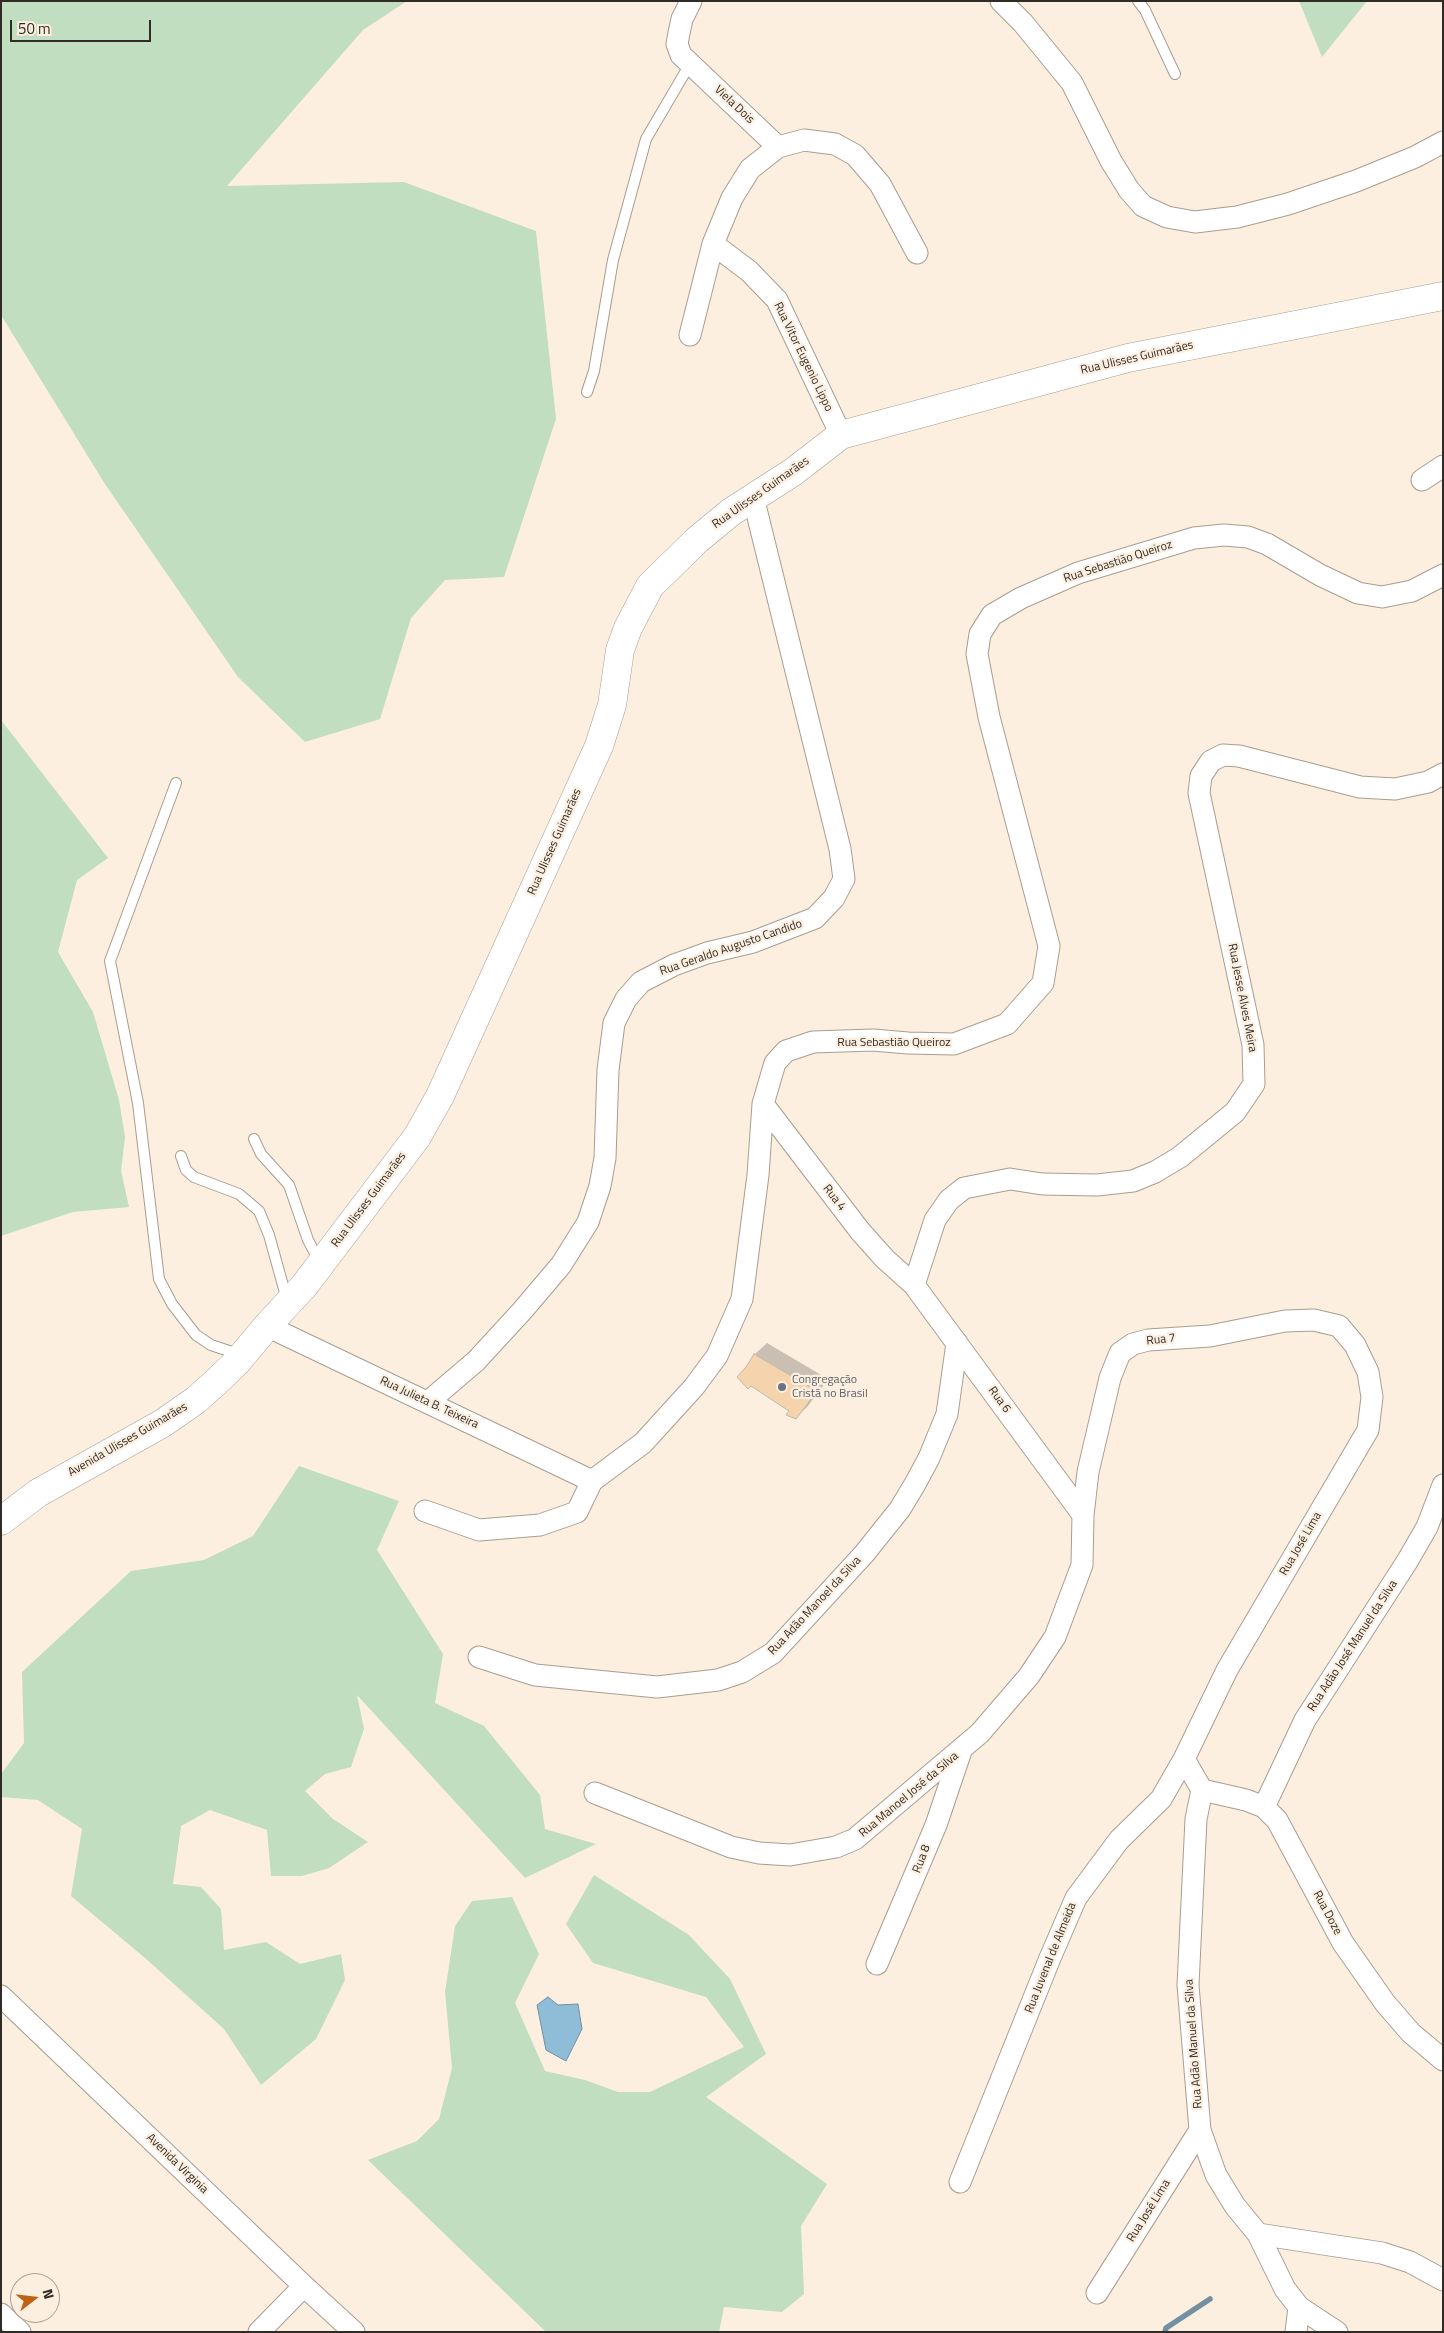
<!DOCTYPE html>
<html>
<head>
<meta charset="utf-8">
<style>
  body { margin:0 }
  #map { position:relative; width:1444px; height:2333px; overflow:hidden; background:#fcefe0; font-family:"Titillium Web",sans-serif }
  canvas { display:block }
  .frame { position:absolute; inset:0; border:2px solid #302b26; pointer-events:none }
  .north { position:absolute; left:10px; top:2273px; width:50px; height:50px; box-sizing:border-box; background:#fcefe0; border:1px solid #aaa196; border-radius:50%; rotate:74deg; font-size:14px; font-weight:700; line-height:20px; text-align:center; color:#302b26 }
  .north::after { content:''; display:block; margin:auto; width:18px; height:22px; background:#c06216; clip-path:polygon(50% 0,100% 100%,50% 72%,0 100%) }
  .scale { position:absolute; left:10px; top:20px; width:141px; height:22px; box-sizing:border-box; border:2px solid #302b26; border-top:0; padding-left:6px; font-size:15px; line-height:18px; white-space:nowrap; color:#302b26; -webkit-text-stroke:4px #fcefe0; paint-order:stroke }
</style>
</head>
<body>
<div id="map">
<canvas width="1444" height="2333"></canvas>
<div class="frame"></div>
<div class="north">N</div>
<div class="scale">50 m</div>
</div>
<script>
const g = document.querySelector('canvas').getContext('2d');
g.lineJoin = 'round';
function fill(path, color) {
  g.fillStyle = color;
  g.fill(path, 'evenodd');
}
function toPath(rows) {
  const path = new Path2D();
  for (const r of rows) {
    path.moveTo(r[0], r[1]);
    for (let i = 2; i < r.length; i += 2) path.lineTo(r[i], r[i + 1]);
  }
  return path;
}
function trace(path, color, width, dash) {
  g.strokeStyle = color;
  g.lineWidth = width;
  g.lineCap = dash ? 'butt' : 'round';
  g.setLineDash(dash || []);
  g.stroke(path);
}
function write(font, color, halo, rows, align = 'center') {
  g.font = font + ' "Titillium Web",sans-serif';
  g.lineWidth = 4.5;
  g.setLineDash([]);
  g.textBaseline = 'middle';
  g.strokeStyle = halo;
  g.fillStyle = color;
  for (const [text, x, y, turn = 0] of rows) {
    g.save();
    g.translate(x, y);
    g.rotate((+turn || 0) * Math.PI / 180);
    g.textAlign = isNaN(turn) ? turn : align;
    if (halo) g.strokeText(text, 0, 0);
    g.fillText(text, 0, 0);
    g.restore();
  }
}
const green = toPath([
  [1,1,407,1,363,30,227,186,404,182,536,231,556,419,504,577,445,580,411,618,380,719,305,742,238,677,105,484,1,315],
  [1299,1,1367,1,1322,57],
  [1,720,108,858,77,880,58,952,93,1012,119,1100,125,1137,121,1171,129,1207,73,1212,1,1236],
  [299,1466,399,1501,377,1550,443,1654,435,1703,484,1726,540,1795,545,1829,596,1844,525,1878,357,1695,364,1729,351,1767,325,1774,305,1791,333,1819,368,1842,329,1868,302,1876,271,1876,267,1830,210,1810,181,1826,173,1884,201,1887,221,1909,224,1950,266,1942,300,1964,341,1954,345,1980,316,2039,261,2085,224,2029,145,1958,71,1896,82,1829,38,1800,1,1797,1,1774,24,1743,22,1672,131,1571,204,1560,253,1536],
  [594,1875,689,1935,730,1979,766,2054,706,2097,827,2184,801,2226,804,2294,782,2312,724,2307,719,2332,546,2332,368,2160,417,2141,439,2119,452,2068,445,1992,455,1926,472,1901,512,1897,539,1954,515,2003,545,2071,585,2080,618,2092,650,2092,744,2047,706,1997,593,1963,566,1924]
]);
const water = toPath([
  [548,1997,558,2005,578,2004,582,2029,566,2061,546,2050,537,2005,548,1997]
]);
const shadow = toPath([
  [767,1343,828,1379,808,1406,796,1418,747,1368,755,1354]
]);
const stream = toPath([
  [1165,2332,1166,2328,1210,2299]
]);
const building = toPath([
  [754,1354,817,1391,796,1419,786,1415,789,1411,751,1386,748,1389,737,1377,746,1367,754,1354]
]);
const lane = toPath([
  [1138,1,1145,10,1175,74],
  [587,392,594,371,613,260,646,139,690,64],
  [176,783,110,961,138,1103,159,1279,172,1304,196,1335,211,1345,241,1355],
  [254,1139,261,1154,289,1185,308,1240,320,1263],
  [181,1156,186,1170,194,1177,239,1194,259,1211,269,1235,287,1300]
]);
const street = toPath([
  [691,1,682,19,679,33,677,44,681,55,778,147],
  [1001,1,1023,23,1072,83,1111,161,1129,190,1143,206,1167,217,1195,222,1237,217,1288,204,1356,181,1415,157,1443,142],
  [713,244,749,271,777,300,841,435],
  [690,335,713,244,732,198,750,169,778,147,804,140,835,144,855,155,880,184,917,253],
  [1422,480,1443,466],
  [763,1104,860,1231,885,1259,914,1285,1083,1515],
  [914,1285,935,1220,949,1200,964,1188,1010,1179,1042,1184,1097,1185,1133,1181,1155,1172,1180,1157,1235,1112,1254,1084,1253,1045,1199,793,1201,776,1211,761,1223,755,1239,756,1360,787,1395,789,1428,782,1443,774],
  [267,1326,592,1481],
  [428,1402,476,1361,522,1311,561,1265,588,1222,600,1186,605,1158,608,1070,614,1023,626,999,641,982,674,965,707,953,753,942,815,918,834,898,844,879,840,849,753,497],
  [425,1511,479,1530,540,1525,577,1512,592,1481,643,1443,694,1387,717,1356,742,1299,758,1175,763,1104,775,1063,786,1051,813,1042,873,1040,908,1043,954,1044,1007,1024,1043,983,1049,946,989,717,977,654,980,634,992,615,1021,598,1078,573,1194,538,1224,535,1248,537,1267,544,1320,575,1358,593,1382,597,1412,591,1443,575],
  [479,1657,535,1675,657,1687,718,1680,742,1672,773,1653,864,1554,900,1509,915,1484,929,1458,947,1414,957,1343],
  [1184,1759,1202,1790,1196,1819,1188,1985,1200,2130,1216,2175,1235,2206,1258,2234,1285,2289,1299,2307,1337,2332],
  [1202,1790,1246,1800,1264,1807,1277,1820,1343,1943,1385,2003,1411,2033,1443,2060],
  [595,1793,731,1847,759,1853,790,1855,836,1847,855,1839,980,1733,1029,1676,1055,1637,1082,1565,1083,1515,1088,1472,1110,1378,1120,1353,1133,1344,1148,1340,1210,1336,1285,1321,1314,1320,1339,1326,1355,1345,1368,1372,1372,1397,1368,1430,1227,1670,1184,1759,1161,1799,1119,1840,1076,1898,1050,1958,960,2182],
  [1264,1807,1305,1720,1408,1560,1427,1527,1443,1485],
  [877,1964,936,1825,961,1751],
  [1,1996,304,2286,354,2332],
  [1258,2234,1382,2253,1410,2262,1443,2280],
  [1097,2293,1200,2130],
  [1,2314,20,2332],
  [259,2332,304,2286],
  [1296,2332,1299,2307]
]);
const secondary = toPath([
  [1,1521,38,1493,163,1423,196,1400,215,1383,237,1362,267,1326,304,1286,417,1137,440,1096,599,746,612,705,620,650,628,628,650,586,697,540,731,512,793,472,841,435,1128,358,1443,296]
]);
const markers = [
  [782,1387,5,"#6b7280"]
];
const streetNames = [
  ["Viela Dois",734,105,43],
  ["Rua Vitor Eugenio Lippo",803,357,64],
  ["Rua Ulisses Guimarães",1137,358,-13],
  ["Rua Ulisses Guimarães",761,493,-35],
  ["Rua Sebastião Queiroz",1118,562,-18],
  ["Rua Ulisses Guimarães",555,842,-66],
  ["Rua Geraldo Augusto Candido",731,948,-19],
  ["Rua Jesse Alves Meira",1242,998,79],
  ["Rua Sebastião Queiroz",894,1043],
  ["Rua 4",834,1198,52],
  ["Rua Ulisses Guimarães",369,1200,-53],
  ["Rua 7",1161,1340,-6],
  ["Rua 6",999,1400,54],
  ["Rua Julieta B. Teixeira",429,1403,25],
  ["Avenida Ulisses Guimarães",128,1440,-30],
  ["Rua José Lima",1301,1544,-60],
  ["Rua Adão Manoel da Silva",815,1606,-47],
  ["Rua Adão José Manuel da Silva",1353,1646,-57],
  ["Rua Manoel José da Silva",909,1795,-40],
  ["Rua 8",922,1859,-69],
  ["Rua Doze",1327,1913,62],
  ["Rua Juvenal de Almeida",1051,1958,-68],
  ["Rua Adão Manuel da Silva",1194,2044,-94],
  ["Avenida Virginia",177,2164,44],
  ["Rua José Lima",1149,2211,-58]
];
const worshipNames = [
  ["Congregação",792,1380],
  ["Cristã no Brasil",792,1394]
];
fill(green, '#c1dec1');
fill(water, '#8fbcd7');
trace(water, '#7290a2', 1);
fill(shadow, '#0003');
trace(stream, '#7290a2', 5.5);
fill(building, '#f4d3ad');
trace(building, '#c3b7a9', 1);
trace(lane, '#a99d8f', 12);
trace(street, '#a99d8f', 23);
trace(secondary, '#a99d8f', 29);
trace(lane, '#fff', 10);
trace(street, '#fff', 21);
trace(secondary, '#fff', 28);
for (const [x, y, r, color] of markers) {
  const dot = new Path2D();
  dot.arc(x, y, r, 0, 2 * Math.PI);
  g.fillStyle = color;
  g.fill(dot);
  trace(dot, '#fcefe0', 2);
}
write('12px', '#302b26', '#fcefe0', streetNames);
write('12px', '#5b616d', '#fcefe0', worshipNames, 'left');
</script>
</body>
</html>
